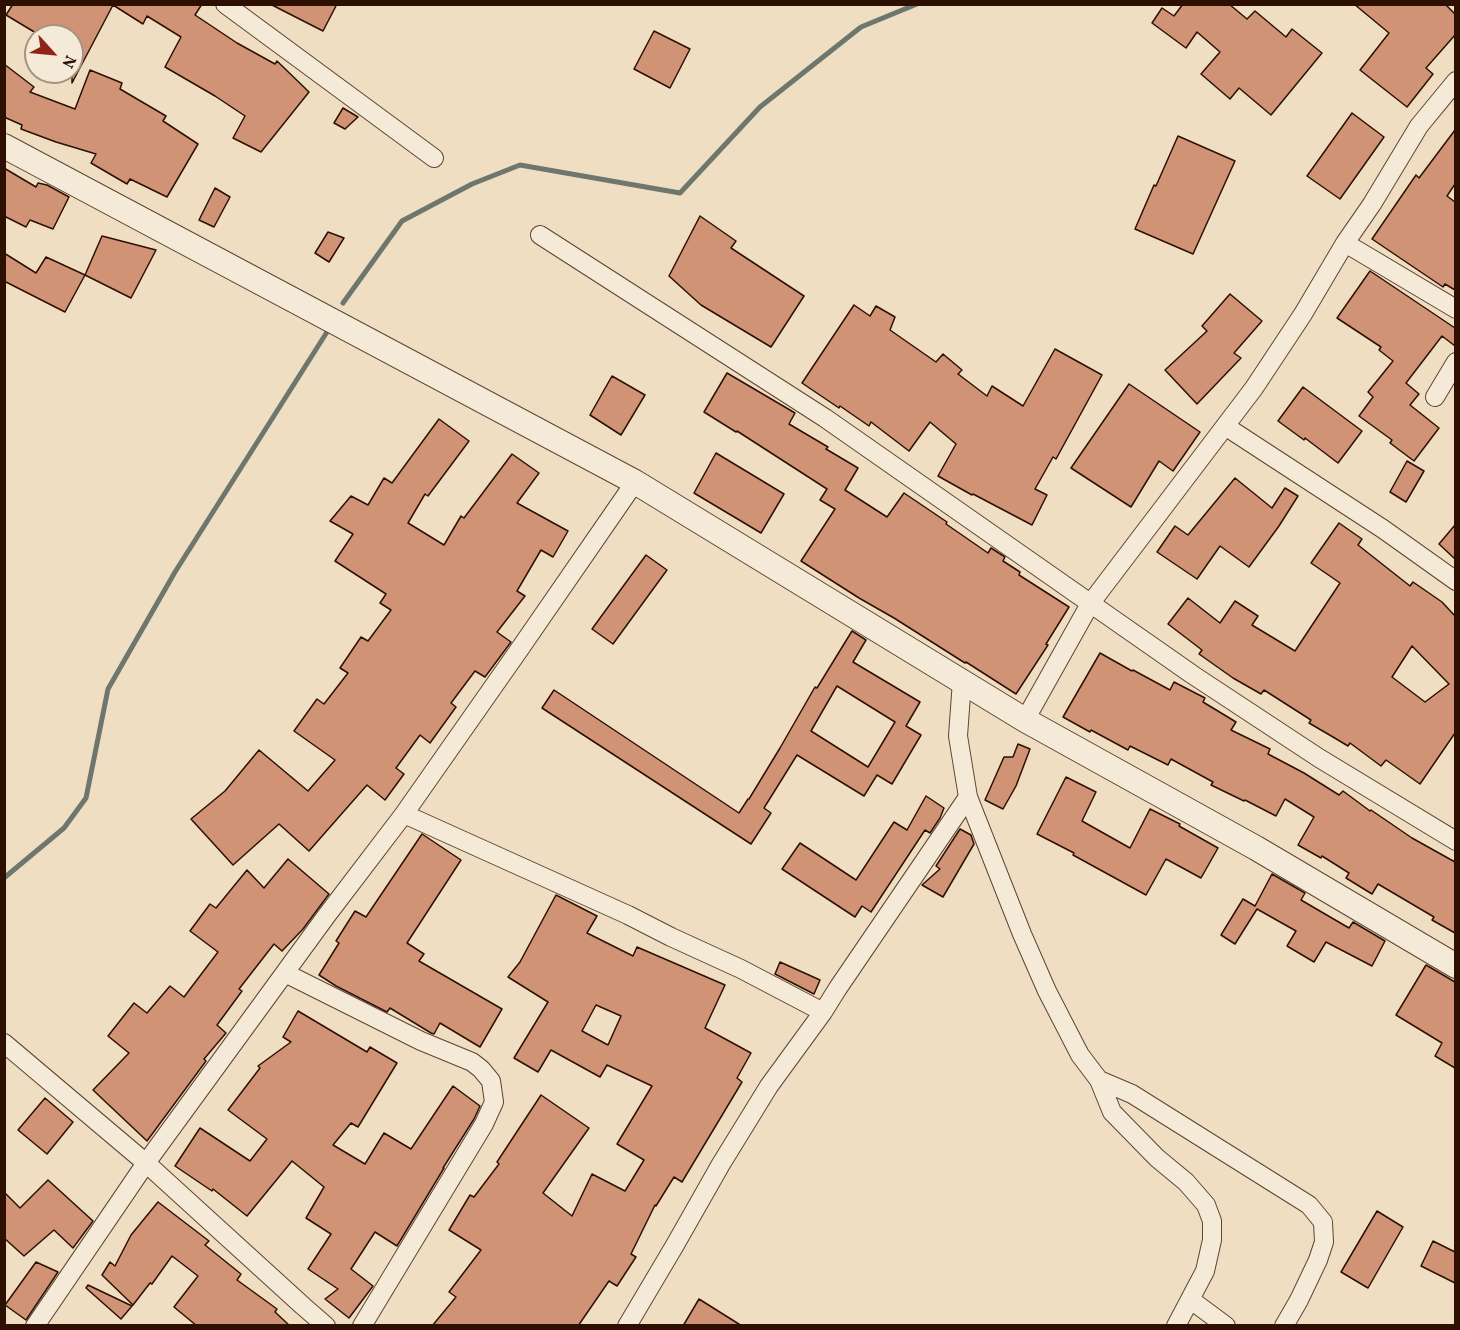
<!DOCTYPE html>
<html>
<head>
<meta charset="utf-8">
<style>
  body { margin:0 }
  #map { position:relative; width:1460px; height:1330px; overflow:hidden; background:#f0dec2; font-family:Vollkorn,serif }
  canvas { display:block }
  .frame { position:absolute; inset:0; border:6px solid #2d1002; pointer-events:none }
  .north { position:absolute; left:24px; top:24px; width:60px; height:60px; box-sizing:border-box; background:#f5ead7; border:2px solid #a59382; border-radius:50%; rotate:117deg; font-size:16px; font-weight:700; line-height:24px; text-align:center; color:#2d1002 }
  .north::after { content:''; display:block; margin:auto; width:21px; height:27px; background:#8f2418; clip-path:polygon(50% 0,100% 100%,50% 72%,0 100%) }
</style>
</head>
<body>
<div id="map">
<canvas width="1460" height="1330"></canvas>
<div class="frame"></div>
<div class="north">N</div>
</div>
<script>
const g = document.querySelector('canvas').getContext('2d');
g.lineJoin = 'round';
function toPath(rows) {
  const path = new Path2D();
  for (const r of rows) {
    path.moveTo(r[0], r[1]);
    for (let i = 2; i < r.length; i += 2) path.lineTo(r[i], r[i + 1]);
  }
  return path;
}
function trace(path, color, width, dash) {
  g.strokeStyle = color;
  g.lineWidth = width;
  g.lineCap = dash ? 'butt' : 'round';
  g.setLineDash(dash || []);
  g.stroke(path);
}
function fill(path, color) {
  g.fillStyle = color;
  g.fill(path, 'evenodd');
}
const stream = toPath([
  [343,303,402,221,472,184,520,165,680,193,760,107,861,27,917,4],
  [4,878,64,828,86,798,108,689,175,572,327,332]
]);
const building = toPath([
  [13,4,202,4,195,15,237,43,275,64,277,61,309,92,261,152,233,138,245,116,215,96,165,67,181,37,147,16,143,24,113,5,72,83,72,36,41,36,6,15,13,4],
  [270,4,337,4,323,31,270,4],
  [1183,4,1229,4,1247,19,1255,11,1286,37,1292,29,1322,53,1271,115,1239,88,1230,99,1201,74,1220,52,1197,32,1186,48,1152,23,1162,8,1174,16,1183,4],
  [1354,4,1445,4,1455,14,1455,35,1426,68,1433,74,1407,107,1360,70,1389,33,1354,4],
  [654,31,690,49,670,88,634,69,654,31],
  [4,64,34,87,30,92,75,109,90,70,122,83,120,89,166,116,163,121,198,144,167,197,130,179,127,184,91,163,96,154,56,142,21,129,22,125,4,117,4,64],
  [343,108,358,117,345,129,334,123,343,108],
  [1352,113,1384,137,1340,199,1307,176,1352,113],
  [1455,130,1455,184,1447,196,1455,202,1455,290,1445,284,1443,287,1372,239,1416,175,1419,178,1455,130],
  [1178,136,1235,161,1193,254,1135,229,1154,185,1156,186,1178,136],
  [4,168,36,187,38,183,47,185,69,197,53,229,30,220,26,227,4,216,4,168],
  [215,188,230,197,214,227,199,220,215,188],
  [700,216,736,241,731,248,804,296,771,347,701,305,669,276,700,216],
  [328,232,344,238,329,262,315,253,328,232],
  [102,236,156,250,131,298,85,275,102,236],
  [4,253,36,273,46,257,85,275,65,312,4,281,4,253],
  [1370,271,1455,328,1455,346,1442,336,1406,383,1419,394,1410,405,1439,428,1414,461,1390,443,1392,440,1359,416,1373,397,1368,392,1393,361,1379,350,1381,347,1337,318,1370,271],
  [1230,294,1262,321,1234,353,1241,358,1197,404,1165,370,1207,331,1202,326,1230,294],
  [854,305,870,316,876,306,895,317,890,330,936,362,943,354,962,370,958,374,987,396,992,386,1023,406,1055,349,1102,375,1056,459,1053,457,1035,489,1047,495,1032,525,973,494,972,495,938,476,956,444,930,422,909,451,871,422,869,426,840,406,839,408,802,383,854,305],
  [727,373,795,413,789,424,828,447,826,449,858,468,845,490,887,517,904,493,947,522,946,524,988,553,991,548,1005,557,1003,561,1020,572,1019,575,1069,607,1046,644,1048,645,1016,694,966,662,965,663,894,618,859,598,801,561,835,509,820,500,827,489,737,431,736,432,704,412,727,373],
  [612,376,645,395,621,435,590,415,612,376],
  [1129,384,1200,432,1173,471,1159,461,1131,507,1071,468,1129,384],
  [1303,387,1362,431,1338,463,1305,438,1304,440,1278,421,1303,387],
  [439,419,469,441,428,496,425,494,408,523,444,545,461,516,464,518,512,454,539,473,517,503,568,531,553,557,541,550,517,591,525,596,497,632,511,642,485,677,475,671,451,703,456,707,430,743,420,735,396,768,404,774,385,800,367,785,309,851,279,824,233,865,191,819,225,791,259,750,308,791,335,760,294,731,317,699,324,704,348,673,340,668,361,637,368,641,391,610,380,603,386,594,335,561,353,534,330,521,351,496,368,505,384,478,392,483,439,419],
  [716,453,784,494,761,533,694,493,716,453],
  [1407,461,1424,471,1406,502,1390,492,1407,461],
  [1235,478,1272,508,1285,488,1298,496,1279,526,1249,567,1220,546,1197,579,1157,552,1175,526,1188,535,1235,478],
  [1339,523,1362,539,1358,545,1410,586,1413,582,1442,602,1455,616,1455,733,1420,784,1386,760,1381,766,1350,743,1348,746,1333,737,1309,723,1311,720,1264,690,1261,694,1233,678,1199,654,1202,650,1168,624,1188,598,1220,623,1235,601,1258,616,1252,625,1295,651,1340,583,1311,563,1339,523],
  [1412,646,1449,684,1425,702,1392,677,1412,646],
  [1455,525,1455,559,1439,544,1455,525],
  [646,555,667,570,613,644,592,629,646,555],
  [852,631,866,640,853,662,920,702,906,726,921,735,892,784,877,775,864,796,797,755,764,808,771,813,751,844,542,708,554,690,739,813,748,799,749,799,780,748,815,687,817,688,852,631],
  [837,686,895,722,868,767,811,731,837,686],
  [1100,653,1132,671,1133,670,1170,690,1174,682,1205,698,1203,702,1236,722,1231,730,1270,749,1268,754,1304,773,1339,795,1343,791,1370,811,1371,810,1412,838,1455,862,1455,933,1432,920,1434,917,1378,884,1372,894,1346,878,1349,873,1322,856,1321,858,1298,845,1314,817,1285,799,1276,816,1245,800,1244,801,1211,785,1213,782,1171,759,1168,765,1130,746,1128,750,1091,730,1090,732,1063,717,1100,653],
  [1018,744,1030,749,1016,786,1003,809,985,800,1004,757,1013,757,1018,744],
  [1066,777,1096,792,1082,821,1130,848,1150,809,1180,824,1179,826,1218,848,1201,878,1166,859,1146,895,1073,855,1074,853,1037,834,1066,777],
  [926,796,944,808,940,818,930,833,925,830,871,912,862,906,855,917,782,869,800,843,856,880,894,822,907,830,926,796],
  [960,829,971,835,974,844,943,897,922,885,940,869,936,866,960,829],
  [422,834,461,860,407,943,424,954,419,961,502,1009,480,1047,440,1023,434,1034,431,1033,390,1008,387,1012,336,986,319,975,339,943,336,941,355,911,366,917,422,834],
  [288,859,329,894,303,929,282,951,274,944,239,989,242,991,217,1025,226,1033,204,1059,206,1061,147,1141,93,1090,129,1053,108,1036,134,1003,147,1013,170,986,184,997,218,952,190,931,210,904,216,908,247,870,264,888,288,859],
  [1272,874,1305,893,1301,900,1349,928,1353,922,1385,941,1372,966,1326,942,1314,962,1287,946,1296,931,1257,909,1235,944,1221,935,1243,899,1255,906,1272,874],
  [556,895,597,916,587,933,633,956,637,947,725,985,705,1028,751,1053,737,1078,742,1082,682,1182,674,1177,656,1206,655,1205,631,1254,636,1257,617,1286,609,1281,578,1326,432,1326,456,1297,449,1292,481,1250,449,1230,470,1195,474,1197,499,1164,497,1162,541,1095,589,1128,543,1193,572,1216,592,1174,625,1191,644,1160,617,1144,652,1086,607,1065,600,1077,551,1050,538,1072,514,1058,548,1002,508,977,520,962,556,895],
  [596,1005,621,1016,608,1045,582,1031,596,1005],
  [780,962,820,980,814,994,775,974,780,962],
  [1426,965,1455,982,1455,1068,1435,1056,1442,1043,1396,1015,1426,965],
  [298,1011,367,1052,370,1047,397,1063,358,1127,351,1123,333,1145,365,1164,384,1133,411,1149,453,1086,480,1106,474,1119,443,1168,444,1168,397,1246,375,1232,351,1269,373,1286,349,1318,325,1299,338,1289,308,1269,331,1234,306,1218,324,1187,292,1161,247,1216,213,1189,212,1191,175,1166,200,1128,250,1161,267,1139,228,1110,260,1068,258,1066,291,1042,283,1037,298,1011],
  [45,1098,73,1122,47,1154,18,1130,45,1098],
  [48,1180,93,1221,73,1248,54,1230,24,1256,4,1238,4,1192,20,1208,48,1180],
  [158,1202,209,1241,205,1245,241,1274,237,1280,277,1309,275,1312,290,1326,197,1326,174,1307,198,1276,172,1256,152,1284,150,1283,133,1305,102,1275,110,1262,115,1266,131,1235,158,1202],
  [1377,1211,1403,1227,1368,1288,1341,1272,1377,1211],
  [1433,1241,1455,1252,1455,1283,1421,1266,1433,1241],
  [36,1262,58,1272,26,1320,5,1305,36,1262],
  [88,1285,132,1306,121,1319,86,1288,88,1285],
  [699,1299,742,1326,683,1326,699,1299]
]);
const minor = toPath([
  [225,4,434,158],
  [540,235,825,418,1193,675,1319,758,1456,841],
  [1345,243,1456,309],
  [1435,397,1456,362],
  [1225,426,1383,529,1456,581],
  [1025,720,1090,604,1254,388,1303,314,1345,243,1372,204,1419,126,1456,81],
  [968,797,1022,934,1047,991,1080,1055,1099,1080,1132,1094,1309,1205,1323,1222,1324,1242,1318,1260,1299,1300,1284,1326],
  [404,814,628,915,671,937,741,969,823,1012],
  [285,973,421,1041,472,1062,481,1069,491,1081,494,1102,484,1124,362,1326],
  [4,1043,146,1163,303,1306,326,1326],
  [1099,1080,1112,1112,1157,1158,1186,1182,1206,1205,1212,1221,1212,1240,1205,1271,1176,1326],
  [1191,1300,1226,1326],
  [35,1326,146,1163,327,915,404,814,519,650,635,482],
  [627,1326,675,1245,721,1164,769,1086,823,1012,838,988,968,797,958,736,962,681]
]);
const tertiary = toPath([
  [4,146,635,482,1025,720,1256,848,1456,966]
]);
trace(stream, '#6e776d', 5);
fill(building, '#d09376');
trace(building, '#2d1002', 1.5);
trace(minor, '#5e4432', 20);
trace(tertiary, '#5e4432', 26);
trace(minor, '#f5ead7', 18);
trace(tertiary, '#f5ead7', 24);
</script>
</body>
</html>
